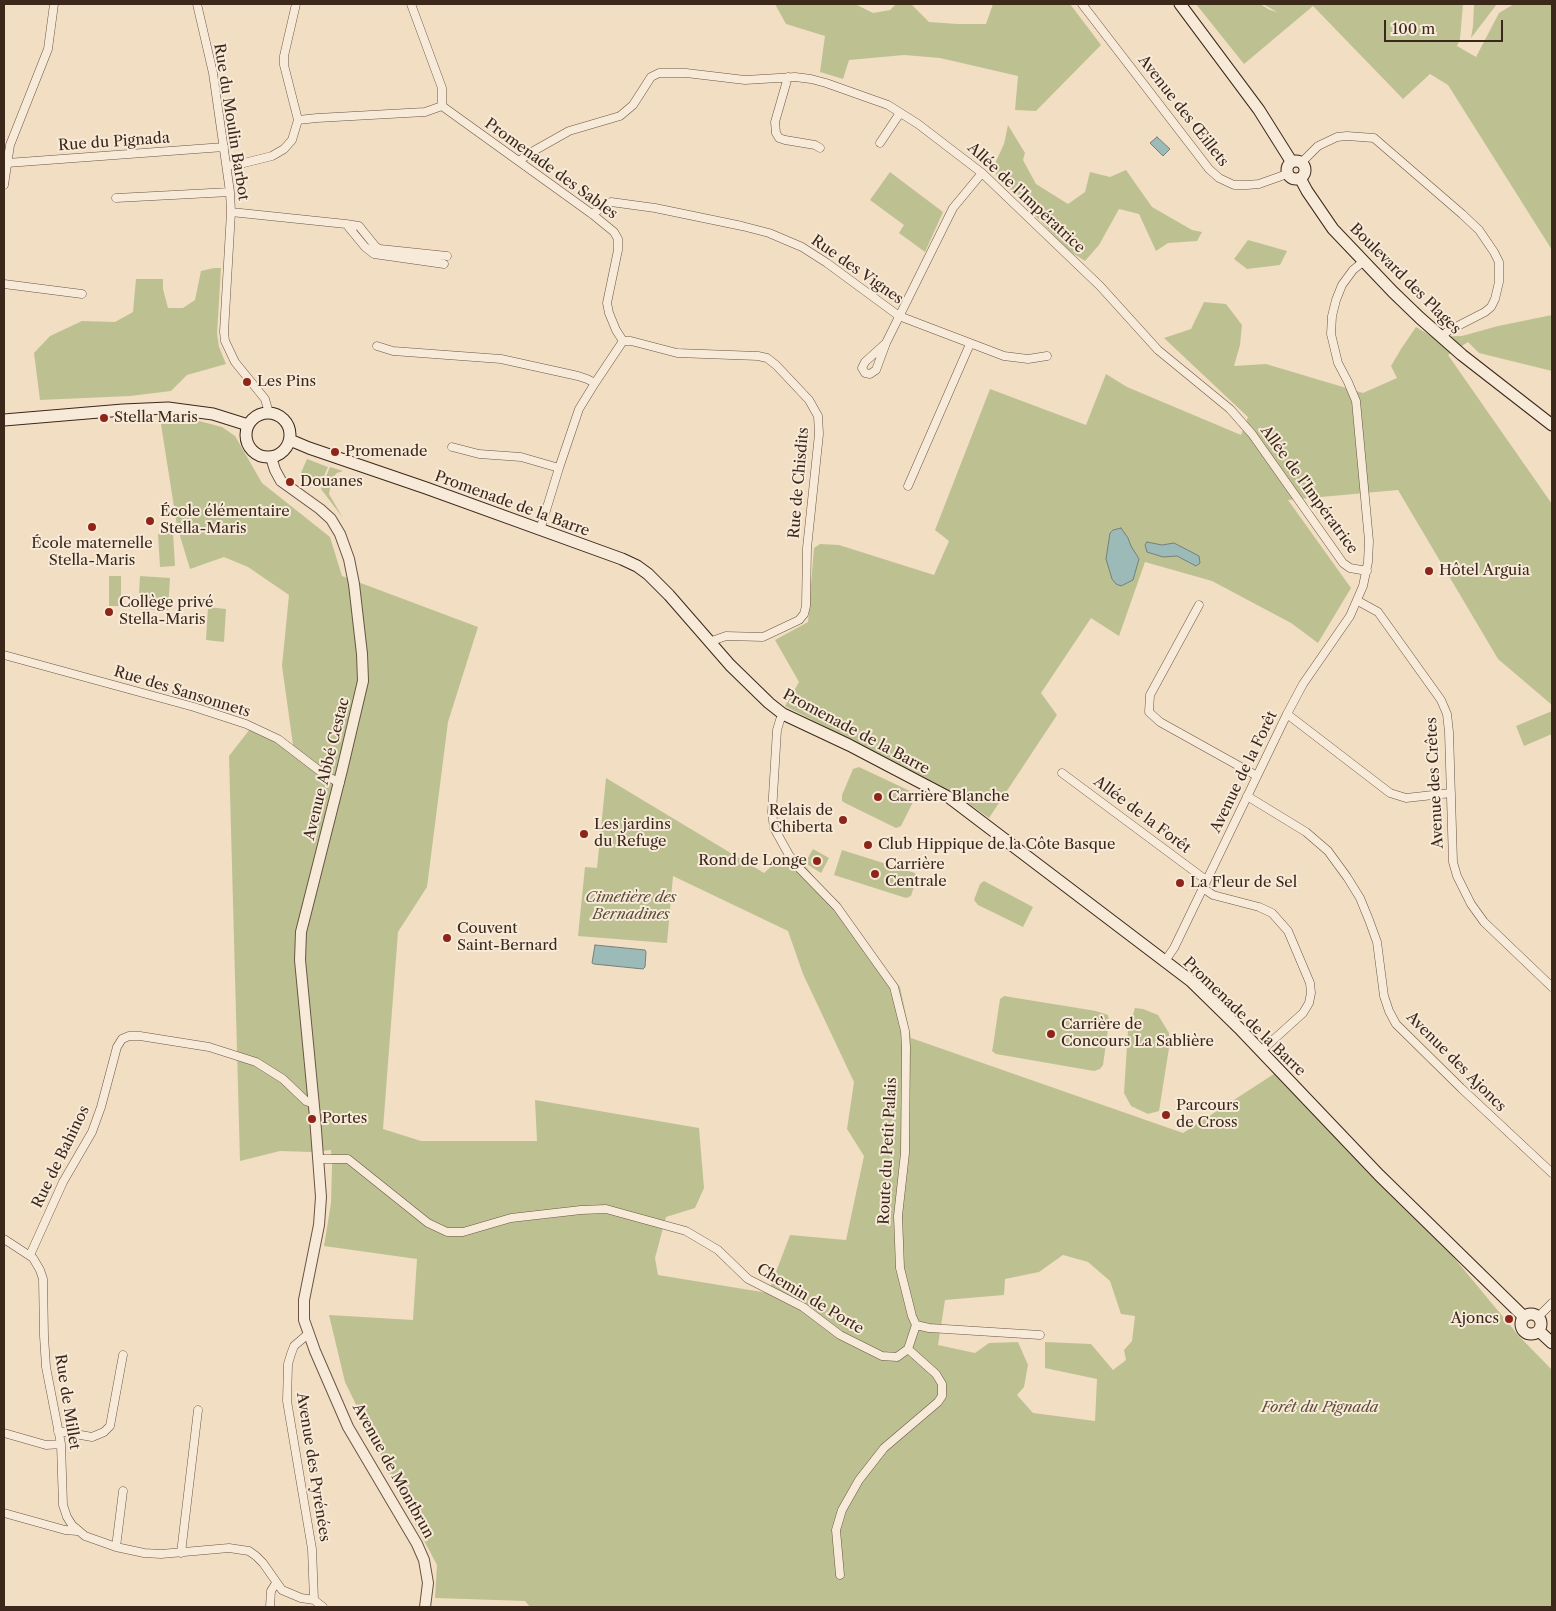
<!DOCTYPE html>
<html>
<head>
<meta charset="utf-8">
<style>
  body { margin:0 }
  #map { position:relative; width:1556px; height:1611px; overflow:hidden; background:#f2dec3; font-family:"Libre Caslon Text",serif }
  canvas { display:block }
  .frame { position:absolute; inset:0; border:5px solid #3c271b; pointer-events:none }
  .scale { position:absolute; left:1384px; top:20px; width:119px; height:22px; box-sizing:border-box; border:2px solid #3c271b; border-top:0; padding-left:6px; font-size:15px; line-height:18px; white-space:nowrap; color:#3c271b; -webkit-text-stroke:4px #f7ead8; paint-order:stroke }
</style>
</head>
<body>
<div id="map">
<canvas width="1556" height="1611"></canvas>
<div class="frame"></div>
<div class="scale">100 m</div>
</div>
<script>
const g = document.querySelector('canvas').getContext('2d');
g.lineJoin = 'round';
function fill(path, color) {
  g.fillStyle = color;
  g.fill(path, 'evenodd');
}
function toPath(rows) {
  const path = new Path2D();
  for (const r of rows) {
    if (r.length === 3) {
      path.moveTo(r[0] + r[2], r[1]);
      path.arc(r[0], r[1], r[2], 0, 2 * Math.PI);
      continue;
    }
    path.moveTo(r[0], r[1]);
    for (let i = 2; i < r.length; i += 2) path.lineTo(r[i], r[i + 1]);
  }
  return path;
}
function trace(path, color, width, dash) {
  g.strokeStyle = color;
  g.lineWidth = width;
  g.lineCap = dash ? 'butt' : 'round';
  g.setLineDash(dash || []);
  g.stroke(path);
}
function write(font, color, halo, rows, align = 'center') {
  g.font = font + ' "Libre Caslon Text",serif';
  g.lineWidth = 4;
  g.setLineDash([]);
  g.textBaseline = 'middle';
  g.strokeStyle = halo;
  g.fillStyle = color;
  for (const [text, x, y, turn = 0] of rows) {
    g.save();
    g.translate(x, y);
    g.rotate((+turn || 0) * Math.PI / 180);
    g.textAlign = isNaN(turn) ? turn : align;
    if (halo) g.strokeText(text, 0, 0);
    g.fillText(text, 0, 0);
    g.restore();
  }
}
const green = toPath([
  [775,4,855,4,873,13,890,10,896,4,911,4,929,22,958,24,986,24,993,4,1070,4,1101,45,1036,111,1015,110,1018,76,940,58,904,55,849,60,843,79,820,72,825,36,786,24],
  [1196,4,1260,4,1270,10,1277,12,1263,4,1463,4,1460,39,1457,46,1476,57,1499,13,1514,4,1552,4,1552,250,1448,85,1430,74,1403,99,1313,6,1244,64],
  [1474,4,1497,4,1471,38,1473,26],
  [1008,125,1025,153,1023,160,1036,184,1068,204,1085,192,1090,172,1110,177,1126,170,1152,207,1192,230,1202,232,1197,241,1168,243,1156,251,1139,214,1119,209,1099,245,1085,261,1068,250,992,170,1004,144],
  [890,172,943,212,925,252,899,233,904,225,870,200],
  [1248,240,1287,251,1280,265,1247,269,1234,259],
  [214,268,221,268,217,334,219,347,226,364,187,375,171,391,130,396,40,400,34,353,50,336,82,321,115,322,133,312,136,279,163,279,163,289,168,308,183,308,195,300,201,271],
  [1204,302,1226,304,1242,325,1240,345,1234,366,1266,364,1363,393,1397,378,1391,366,1401,349,1416,327,1433,337,1462,336,1498,326,1552,315,1552,371,1479,353,1468,342,1448,355,1552,504,1552,705,1498,659,1398,490,1288,500,1351,588,1318,643,1291,623,1212,581,1145,562,1119,636,1091,618,1041,693,1057,715,989,818,955,794,785,706,799,682,775,640,808,622,814,548,820,544,839,545,934,575,949,541,935,530,990,389,1086,425,1106,374,1127,387,1241,435,1248,417,1164,338,1191,329],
  [160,418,199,421,222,427,235,436,262,483,330,537,342,576,478,627,448,722,427,887,398,932,383,1129,421,1141,537,1141,535,1100,699,1128,704,1188,695,1208,666,1217,655,1258,658,1275,768,1293,790,1235,846,1240,864,1156,847,1129,854,1082,803,974,788,931,673,876,667,943,578,936,585,867,597,868,606,778,764,873,776,862,803,863,900,987,911,1038,1183,1133,1277,1072,1401,1194,1519,1336,1552,1370,1552,1607,530,1607,525,1601,435,1598,437,1565,403,1501,345,1382,329,1315,413,1320,417,1259,324,1246,331,1203,332,1165,331,1150,310,1152,280,1151,240,1161,229,756,250,729,294,752,282,666,289,595,248,567,224,557,190,569,177,526],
  [1063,1255,1088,1262,1110,1281,1121,1314,1135,1316,1132,1341,1124,1350,1126,1360,1113,1370,1091,1344,1045,1342,1045,1368,1097,1379,1095,1421,1033,1413,1017,1395,1024,1387,1028,1365,1018,1342,989,1343,975,1353,938,1345,945,1300,1004,1295,1005,1279,1039,1272],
  [307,459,328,467,319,487,300,475],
  [330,467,343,471,337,473,332,478,329,494,343,518,321,489],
  [173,533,175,566,160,567,158,534],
  [109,576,121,576,121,606,109,606],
  [140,576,170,578,168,610,138,609],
  [208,607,226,609,224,642,206,640],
  [1552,711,1552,734,1524,746,1516,726],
  [859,767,910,791,913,795,914,800,901,826,896,828,845,803,842,801,842,795,853,769],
  [813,849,829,858,821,873,805,863],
  [842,850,915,873,917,877,911,896,906,898,834,875],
  [984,881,1033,907,1023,927,978,905,974,900,980,884],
  [1004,996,1096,1011,1108,1015,1109,1022,1103,1065,1100,1069,1094,1071,996,1054,992,1051,993,1046,1000,999],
  [1135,1008,1143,1009,1158,1015,1169,1033,1169,1048,1159,1111,1148,1114,1131,1106,1124,1093,1128,1030]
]);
const water = toPath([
  [1157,137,1170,149,1163,156,1150,143,1157,137],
  [1121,528,1128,538,1131,546,1139,559,1133,580,1121,586,1116,584,1112,579,1106,559,1110,533,1113,530,1121,528],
  [1147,542,1162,545,1174,543,1199,556,1200,563,1196,566,1177,556,1163,557,1147,552,1145,545,1147,542],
  [595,945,645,950,646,952,645,967,643,969,594,964,592,963,595,945]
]);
const minor = toPath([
  [197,4,213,73,230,192,231,212,224,332,225,341,235,362,265,399,269,413],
  [411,4,442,88,442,106,592,214,614,232,618,239,618,250,607,303,609,313,616,330,623,341,595,383,579,409,559,468,540,530],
  [1082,4,1209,169,1219,178,1234,185,1247,185,1259,184,1287,174],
  [788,77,775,122,776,133,779,138,785,140,815,145,820,148],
  [298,120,317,118,425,112,442,106],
  [880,143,900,113],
  [519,161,530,153,569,131,620,116,633,105,651,77,659,73,686,73,745,80,795,77,811,79,826,83,888,105,918,124,982,173,1100,286,1158,350,1230,409,1252,434,1343,563,1350,568,1367,571],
  [1302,162,1318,146,1337,137,1347,136,1374,138,1462,214,1479,230,1494,252,1499,262,1499,282,1495,299,1491,307,1485,312,1448,331,1441,337],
  [7,163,224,147],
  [227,166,244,163,272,156,284,149,292,140,298,120,284,65,284,56,296,4],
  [4,185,10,145,48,49,54,4],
  [116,198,230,192],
  [231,212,346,224,365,247,374,254,444,264],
  [592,214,611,202,655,208,742,226,769,233,802,247,827,263,899,316,1004,356,1028,359,1047,356],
  [346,224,359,226,376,247,380,249,447,256],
  [4,284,82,294],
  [623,341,631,341,677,353,758,356,767,358,776,365,809,400,818,416,819,434,807,548,806,606,804,614,799,620,763,637,726,636,709,642],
  [886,343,865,362,862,368,865,373,870,374,876,370,886,343,953,208,982,173],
  [377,346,393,351,501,359,578,376,587,379,595,383],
  [452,447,479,454,521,457,559,468],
  [908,486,970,344],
  [1358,601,1378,612,1441,700,1447,714,1449,732,1453,862,1457,876,1471,904,1484,922,1552,987],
  [1199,605,1150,695,1149,712,1160,722,1257,776],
  [4,655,194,707,246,724,278,739,325,775,336,781,340,782],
  [783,714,780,720,777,730,772,812,774,828,789,855,800,869,837,907,894,987,905,1031,906,1047,905,1153,898,1216,900,1268,912,1316,916,1325,929,1328,1040,1335],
  [1287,714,1390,793,1406,798,1451,793],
  [1062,773,1206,880],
  [1247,796,1306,832,1328,851,1347,877,1360,898,1369,920,1377,942,1384,996,1389,1011,1396,1024,1461,1088,1552,1173],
  [1203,888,1213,895,1259,907,1272,913,1288,931,1310,983,1311,993,1309,1003,1303,1013,1261,1051],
  [1165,961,1174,948,1287,714,1303,684,1350,616,1363,586,1368,562,1369,541,1356,401,1348,382,1338,363,1331,334,1332,316,1336,300,1342,285,1353,270,1364,261],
  [319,1159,348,1159,428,1223,447,1232,463,1232,511,1218,581,1210,606,1209,686,1231,718,1250,748,1279,803,1307,840,1335,882,1356,897,1357,908,1349],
  [4,1239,33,1258,40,1270,43,1279,44,1336,46,1367,61,1444,63,1505,67,1517,72,1525,85,1536,116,1547,144,1553,161,1554,229,1548,249,1551,256,1556,263,1563,282,1590,301,1598,314,1600],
  [30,1255,63,1182,92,1132,101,1107,117,1047,122,1039,129,1036,140,1036,209,1047,256,1062,283,1079,306,1101,314,1104],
  [1538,1317,1552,1303],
  [308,1334,294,1346,291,1354,288,1364,287,1401,312,1549,314,1600,323,1607],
  [58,1431,92,1437,104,1432,110,1426,123,1355],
  [4,1433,46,1445,61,1444],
  [4,1513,65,1530,77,1531],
  [116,1547,123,1491],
  [181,1553,198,1410],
  [840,1575,836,1530,842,1510,859,1480,884,1448,938,1402,942,1396,942,1384,936,1374,908,1349,916,1325],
  [270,1607,271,1591,276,1583]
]);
const tertiary = toPath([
  [271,457,275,470,281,481,320,509,331,519,340,534,349,559,354,584,362,654,363,681,342,770,301,932,300,960,315,1117,321,1197,319,1225,304,1300,304,1320,315,1351,348,1427,417,1544,424,1560,428,1583,425,1607]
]);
const secondary = toPath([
  [1180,4,1259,110,1291,161],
  [1296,170,9],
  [1300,178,1307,191,1333,229,1393,292,1420,318,1462,355,1552,425],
  [268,435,22],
  [4,420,123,410,168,408,213,414,248,425],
  [290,440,309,448,426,488,622,559,637,566,648,574,669,595,730,665,769,703,783,714,849,745,950,798,1191,981,1239,1028,1379,1175,1524,1317],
  [1531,1324,10],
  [1539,1331,1552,1343]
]);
const markers = [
  [247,382,5,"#8f2418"],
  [104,418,5,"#8f2418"],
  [335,452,5,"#8f2418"],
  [290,482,5,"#8f2418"],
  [150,521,5,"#8f2418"],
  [92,527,5,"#8f2418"],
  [1429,571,5,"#8f2418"],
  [109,612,5,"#8f2418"],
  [878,797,5,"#8f2418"],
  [843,820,5,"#8f2418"],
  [584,834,5,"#8f2418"],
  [868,845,5,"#8f2418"],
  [817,861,5,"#8f2418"],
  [875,874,5,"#8f2418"],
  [1180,883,5,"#8f2418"],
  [447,938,5,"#8f2418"],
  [1051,1034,5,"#8f2418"],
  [1166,1115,5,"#8f2418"],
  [312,1119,5,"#8f2418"],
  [1509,1319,5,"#8f2418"]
];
const streetNames = [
  ["Avenue des Œillets",1183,111,52],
  ["Rue du Moulin Barbot",231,122,81],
  ["Rue du Pignada",114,142,-4],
  ["Promenade des Sables",551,169,36],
  ["Allée de l'Impératrice",1026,198,43],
  ["Rue des Vignes",857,270,35],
  ["Boulevard des Plages",1405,279,45],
  ["Rue de Chisdits",799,483,-85],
  ["Allée de l'Impératrice",1309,490,54],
  ["Promenade de la Barre",512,504,20],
  ["Rue des Sansonnets",182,692,17],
  ["Promenade de la Barre",856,732,28],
  ["Avenue Abbé Cestac",327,769,-76],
  ["Avenue de la Forêt",1244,772,-64],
  ["Avenue des Crêtes",1435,783,-93],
  ["Allée de la Forêt",1142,815,37],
  ["Promenade de la Barre",1244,1017,44],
  ["Avenue des Ajoncs",1456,1062,45],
  ["Route du Petit Palais",888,1151,-87],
  ["Rue de Bahinos",61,1157,-64],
  ["Chemin de Porte",810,1299,31],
  ["Rue de Millet",67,1402,81],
  ["Avenue des Pyrénées",313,1467,81],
  ["Avenue de Montbrun",393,1471,61]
];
const poiNames = [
  ["Les Pins",257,382],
  ["Stella Maris",114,418],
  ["Promenade",345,452],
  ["Douanes",300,482],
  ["École élémentaire",160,512],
  ["Stella-Maris",160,529],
  ["École maternelle",92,544,"center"],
  ["Stella-Maris",92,561,"center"],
  ["Hôtel Arguia",1439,571],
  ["Collège privé",119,603],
  ["Stella-Maris",119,620],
  ["Carrière Blanche",888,797],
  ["Relais de",833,811,"right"],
  ["Chiberta",833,828,"right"],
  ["Les jardins",594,825],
  ["du Refuge",594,842],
  ["Club Hippique de la Côte Basque",878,845],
  ["Rond de Longe",807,861,"right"],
  ["Carrière",885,865],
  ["Centrale",885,882],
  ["La Fleur de Sel",1190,883],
  ["Couvent",457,929],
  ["Saint-Bernard",457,946],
  ["Carrière de",1061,1025],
  ["Concours La Sablière",1061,1042],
  ["Parcours",1176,1106],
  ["de Cross",1176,1123],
  ["Portes",322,1119],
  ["Ajoncs",1499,1319,"right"]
];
const parkNames = [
  ["Cimetière des",631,898],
  ["Bernadines",631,915],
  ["Forêt du Pignada",1320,1408]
];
fill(green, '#bdc192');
fill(water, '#9cbbb8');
trace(water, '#768079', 1);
trace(minor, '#6a5545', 9);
trace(tertiary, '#6a5545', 12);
trace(secondary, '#3c271b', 13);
trace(minor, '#f7ead8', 8);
trace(tertiary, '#f7ead8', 10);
trace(secondary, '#f7ead8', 11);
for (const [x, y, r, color] of markers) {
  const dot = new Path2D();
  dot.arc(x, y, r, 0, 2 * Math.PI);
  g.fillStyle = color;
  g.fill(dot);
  trace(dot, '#f7ead8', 2);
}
write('15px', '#3c271b', '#f7ead8', streetNames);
write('15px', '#3c271b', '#f7ead8', poiNames, 'left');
write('italic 15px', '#5c4e39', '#f7ead8', parkNames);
</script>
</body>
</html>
